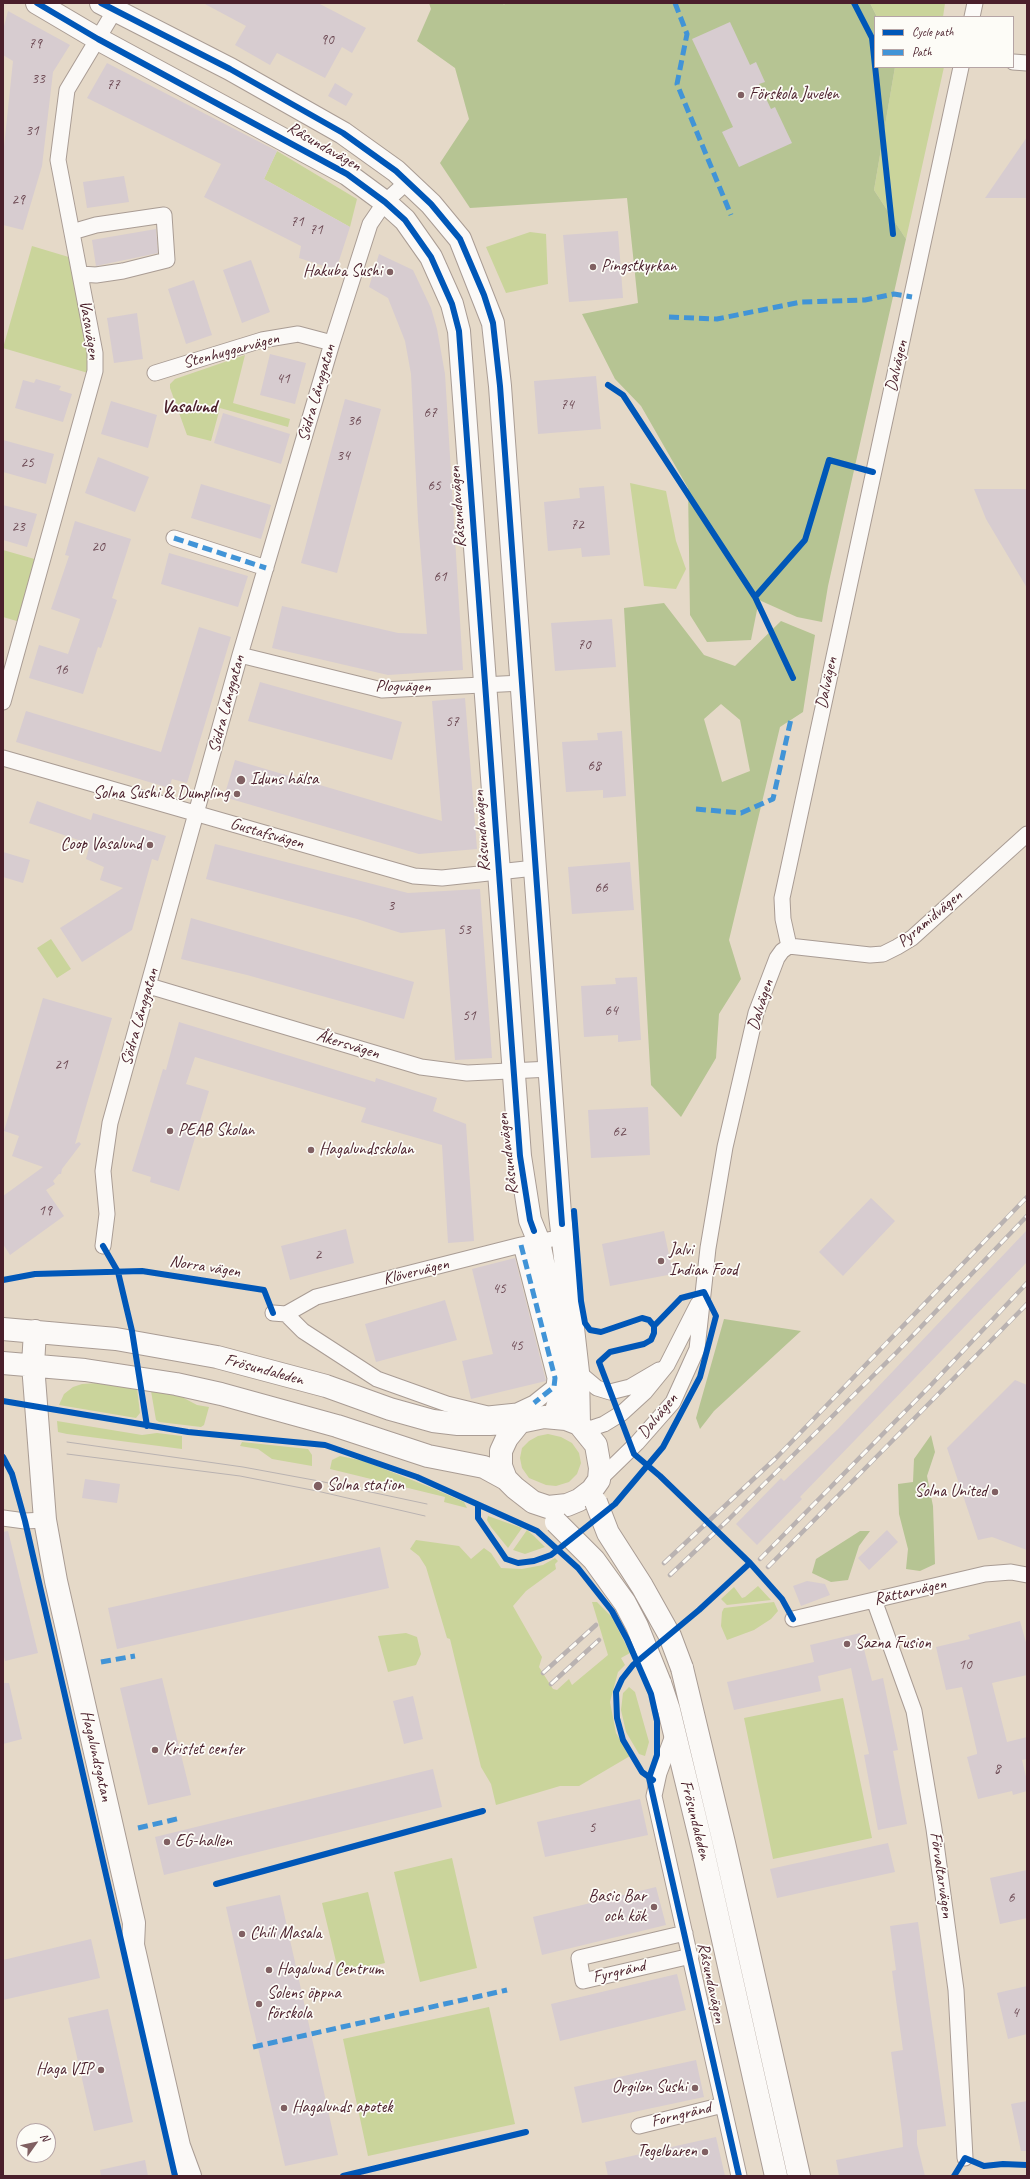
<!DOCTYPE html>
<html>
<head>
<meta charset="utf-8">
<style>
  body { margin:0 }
  #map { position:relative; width:1030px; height:2179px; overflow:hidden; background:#e5d9c8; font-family:Caveat,sans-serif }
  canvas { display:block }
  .frame { position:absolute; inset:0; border:4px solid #4a1f2b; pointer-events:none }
  .legend { position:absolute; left:874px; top:16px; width:140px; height:52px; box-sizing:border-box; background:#fdfcf7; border:1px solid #b5a4a5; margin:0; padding:5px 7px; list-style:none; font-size:12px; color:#4a1f2b }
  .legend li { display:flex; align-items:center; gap:8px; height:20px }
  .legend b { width:20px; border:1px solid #b5a4a5 }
  .north { position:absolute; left:16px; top:2123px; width:40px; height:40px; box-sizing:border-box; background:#fdfcf7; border:1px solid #b5a4a5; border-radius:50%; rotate:57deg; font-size:11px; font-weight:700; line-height:16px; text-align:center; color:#4a1f2b }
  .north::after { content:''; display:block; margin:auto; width:14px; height:18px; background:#806062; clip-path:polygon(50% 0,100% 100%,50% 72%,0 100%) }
</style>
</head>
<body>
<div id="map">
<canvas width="1030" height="2179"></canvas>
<div class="frame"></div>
<ul class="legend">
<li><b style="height:5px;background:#0057b8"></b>Cycle path</li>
<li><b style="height:5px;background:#4194d7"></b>Path</li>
</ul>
<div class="north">N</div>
</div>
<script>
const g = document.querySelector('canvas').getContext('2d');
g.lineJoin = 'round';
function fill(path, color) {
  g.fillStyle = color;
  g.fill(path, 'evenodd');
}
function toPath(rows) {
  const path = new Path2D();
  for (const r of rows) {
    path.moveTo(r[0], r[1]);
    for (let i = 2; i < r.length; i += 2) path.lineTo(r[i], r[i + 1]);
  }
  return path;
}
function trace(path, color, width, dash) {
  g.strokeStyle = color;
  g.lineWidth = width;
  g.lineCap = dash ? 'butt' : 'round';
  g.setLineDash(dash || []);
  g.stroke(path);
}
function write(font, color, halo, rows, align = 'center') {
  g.font = font + ' Caveat,sans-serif';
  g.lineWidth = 3.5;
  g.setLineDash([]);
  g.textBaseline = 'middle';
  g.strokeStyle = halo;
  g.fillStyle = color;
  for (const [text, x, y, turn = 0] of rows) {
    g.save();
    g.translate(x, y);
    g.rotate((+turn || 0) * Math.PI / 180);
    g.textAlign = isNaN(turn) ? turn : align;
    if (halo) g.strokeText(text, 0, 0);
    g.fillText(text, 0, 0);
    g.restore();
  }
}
const green = toPath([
  [870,3,945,3,943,17,877,17],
  [895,67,944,67,906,239,874,190],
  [277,151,357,199,350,227,264,179],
  [530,232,546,234,548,284,506,293,486,247],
  [32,246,72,258,91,361,88,373,3,348],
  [245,355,233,403,290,419,288,427,220,408,211,441,187,435,170,388,170,384,175,379],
  [630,483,666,491,676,541,686,569,676,589,644,586],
  [3,550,38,560,20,622,3,617],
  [51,939,71,969,57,978,37,948],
  [98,1383,137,1388,140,1413,136,1418,59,1405,64,1394,73,1387,82,1384],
  [151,1391,180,1396,197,1405,209,1407,204,1425,201,1427,159,1422,156,1420],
  [57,1421,142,1435,157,1433,182,1436,182,1449,67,1434,58,1432],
  [548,1434,561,1437,572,1443,579,1453,581,1463,577,1474,569,1482,556,1486,546,1485,529,1478,522,1468,520,1458,522,1448,529,1441,538,1436],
  [242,1442,308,1449,312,1455,312,1466,272,1459,258,1449,240,1446],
  [340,1456,364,1461,432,1488,464,1502,467,1508,444,1502,445,1497,330,1469,332,1460],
  [488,1516,522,1528,508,1548,491,1527,487,1520],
  [527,1530,534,1536,545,1547,525,1554,513,1550],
  [416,1540,459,1546,471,1559,484,1548,491,1553,501,1568,522,1569,543,1565,555,1558,558,1561,555,1564,556,1569,526,1591,513,1606,542,1657,539,1667,553,1689,557,1690,569,1679,572,1685,608,1655,592,1602,597,1602,612,1617,630,1653,621,1658,625,1665,618,1672,610,1702,616,1733,630,1756,579,1786,560,1786,496,1805,491,1784,481,1767,450,1639,447,1638,426,1567,419,1556,410,1549],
  [758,1586,771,1600,727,1605,721,1599,734,1587,742,1598,745,1597],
  [774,1602,778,1611,771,1619,754,1630,727,1640,721,1626,722,1612,724,1608],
  [406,1633,417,1637,421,1654,416,1665,388,1672,378,1636],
  [629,1687,635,1692,649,1742,645,1756,639,1754,626,1732,621,1710,623,1693],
  [843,1698,872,1838,773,1859,744,1718],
  [452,1858,477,1968,420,1982,394,1872],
  [368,1892,385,1963,339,1974,322,1903],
  [489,2007,515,2124,368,2156,343,2039]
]);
const forest = toPath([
  [429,3,503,3,504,5,505,3,870,3,877,17,875,17,875,67,895,67,874,190,906,239,828,586,822,622,797,617,759,600,751,640,707,642,690,615,688,488,641,406,615,379,582,314,638,303,627,198,470,208,440,163,469,119,455,68,417,41,431,9],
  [664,603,704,655,735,666,781,621,815,635,803,712,780,727,729,940,741,979,719,1014,716,1058,681,1117,651,1085,624,608],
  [721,704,740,720,750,771,722,782,704,719],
  [724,1319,801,1331,714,1411,700,1429,696,1418],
  [931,1435,935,1452,927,1476,933,1506,935,1564,920,1571,906,1569,908,1549,899,1514,898,1484,913,1482,914,1459],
  [860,1531,870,1531,859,1546,848,1580,831,1582,812,1573,816,1559]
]);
const building = toPath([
  [203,3,318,3,366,28,352,53,342,47,325,78,277,53,270,65,235,45,246,26],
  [8,11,70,45,53,72,42,166,23,230,3,225,3,156,13,61,3,55,3,30],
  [730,22,750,65,756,62,765,82,759,84,771,109,775,107,792,143,739,167,722,132,733,127,692,39],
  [107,63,277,151,264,179,350,227,336,270,299,258,301,246,204,197,221,164,87,98],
  [335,83,353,94,346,106,328,96],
  [1027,137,1027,198,985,198],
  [124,176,129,202,87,208,83,182],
  [156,229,158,253,96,266,92,240],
  [618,231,623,298,569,302,563,235],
  [379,254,413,270,431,308,437,329,445,374,463,670,388,675,272,648,282,606,398,633,427,634,418,521,411,374,405,341,388,298,369,287],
  [251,260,270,312,242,323,223,270],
  [194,280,212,335,186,344,168,289],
  [137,313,143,359,114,363,107,318],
  [270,354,306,363,295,404,260,395],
  [596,376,601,429,538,434,534,381],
  [36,379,61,386,59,390,72,394,63,422,15,408,23,380,34,383],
  [345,399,381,409,337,573,301,563],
  [111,401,157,415,148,448,101,434],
  [223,413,290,434,281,464,214,443],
  [3,440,54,454,46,484,3,472],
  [98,457,149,477,135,512,85,493],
  [201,484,271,505,261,539,191,518],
  [604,486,610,555,582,557,581,548,548,551,544,502,580,498,579,488],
  [974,489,1027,489,1027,588,986,519],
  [3,505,37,514,27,547,3,540],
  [75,521,131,539,112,598,117,600,101,648,98,647,83,694,29,678,39,645,68,654,80,619,51,609,69,556,65,555],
  [169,553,248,576,238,607,161,584],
  [612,619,616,667,555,671,551,623],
  [199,627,231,637,187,783,172,779,169,788,16,742,26,711,161,752],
  [260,682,402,722,392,760,248,721],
  [465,698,477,849,419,854,224,797,235,760,442,821,432,701],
  [622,731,626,796,603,798,603,790,566,792,562,742,598,740,597,733],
  [37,801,91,820,93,813,166,836,158,861,152,859,132,930,82,962,60,928,123,888,100,880,104,867,86,859,90,844,29,823],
  [215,844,408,893,480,889,492,1058,455,1060,445,929,401,933,357,919,206,879],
  [3,852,30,860,23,883,3,877],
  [630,862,634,910,572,914,568,867],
  [191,918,414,982,404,1019,247,975,181,959],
  [637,977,641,1040,618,1042,618,1035,584,1037,581,986,616,984,615,978],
  [43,998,112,1018,75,1144,79,1142,81,1144,62,1169,61,1174,59,1174,53,1181,55,1184,46,1190,64,1216,10,1255,3,1244,3,1196,43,1167,12,1156,19,1136,4,1131],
  [179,1022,375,1082,376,1078,437,1098,433,1111,466,1124,474,1241,448,1243,442,1145,361,1122,366,1108,195,1057,186,1084,209,1091,179,1191,150,1182,151,1177,132,1171,163,1069,166,1070],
  [648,1107,650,1155,591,1158,588,1110],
  [871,1198,895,1221,843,1276,819,1252],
  [346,1229,354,1263,290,1280,281,1246],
  [1027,1230,1027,1262,800,1497,802,1499,757,1545,736,1524,781,1478,784,1481,838,1429],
  [664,1231,673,1274,610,1286,602,1244],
  [515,1258,546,1381,471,1399,462,1361,493,1354,472,1269],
  [445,1300,457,1340,376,1362,365,1324],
  [1015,1380,1027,1385,1027,1550,992,1537,978,1540,947,1448],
  [85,1479,120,1484,117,1503,82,1498],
  [887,1530,898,1542,869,1570,858,1558],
  [8,1531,38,1653,5,1661,3,1653,3,1532],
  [380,1547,389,1588,117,1649,108,1608],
  [807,1581,825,1584,830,1595,801,1606,793,1586],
  [1020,1621,1027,1646,1027,1675,992,1683,1007,1742,1027,1737,1027,1759,1022,1760,1027,1781,1027,1791,1013,1795,1012,1791,978,1799,967,1757,977,1754,977,1752,962,1687,946,1690,936,1647,970,1639,968,1635],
  [860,1633,872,1681,883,1678,898,1750,893,1751,907,1824,878,1830,864,1755,869,1754,851,1668,818,1676,821,1691,734,1710,727,1682,814,1662,810,1645],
  [162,1678,191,1795,148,1805,120,1688],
  [3,1683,9,1683,22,1739,3,1744],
  [413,1696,423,1739,404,1744,393,1701],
  [433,1769,442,1807,164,1875,155,1837],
  [640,1799,648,1835,545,1857,537,1822],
  [888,1843,895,1872,777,1898,770,1869],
  [1027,1870,1027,1918,1000,1924,990,1878],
  [656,1887,666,1925,542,1955,533,1917],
  [280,1895,338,2155,285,2166,226,1907],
  [918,1922,946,2126,917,2130,917,2144,925,2176,839,2176,836,2160,903,2147,902,2132,891,2052,903,2050,892,1971,896,1970,890,1926],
  [91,1939,100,1978,3,2000,3,1960],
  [677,1974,686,2010,560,2041,551,2004],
  [1027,1986,1027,2034,1008,2039,997,1993],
  [108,2009,133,2122,94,2131,68,2018],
  [696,2060,704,2097,582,2123,574,2087],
  [1027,2101,1027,2151,1021,2151,1011,2104],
  [716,2137,725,2176,608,2176,605,2162],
  [145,2160,148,2176,101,2176,100,2170]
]);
const street = toPath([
  [972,17,975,3],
  [1013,62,1027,63],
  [72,232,96,225,164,215,167,260,123,271,96,275,80,274],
  [155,373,262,340,298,334,332,343],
  [174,538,266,568],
  [240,655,382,690,522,683],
  [3,702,95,371,95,353,58,160,67,90,115,10,115,3],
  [3,758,414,876,442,878,535,868],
  [789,946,783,919,782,898,961,67],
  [789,946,870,955,883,954,897,947,912,938,1027,834],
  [149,986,421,1067,467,1073,551,1069],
  [103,1246,107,1214,103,1171,110,1123,240,655,332,343,370,224,385,202,408,181],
  [273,1313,286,1314,316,1297,521,1245,563,1237],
  [286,1314,303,1331,377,1379,447,1404,488,1414,517,1411,534,1403,554,1387,555,1378,521,1245],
  [578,1372,597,1388,610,1392,630,1387,659,1370],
  [586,1430,604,1424,622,1413,645,1392,667,1365,698,1304],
  [599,1480,637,1443,673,1402,697,1349,708,1248,725,1147,756,1013,777,958,782,951,789,946],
  [3,1518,25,1521,45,1520],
  [874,1600,914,1711,934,1829,956,1990,965,2158],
  [793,1619,985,1574,1011,1572,1027,1575],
  [674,1733,659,1773,654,1796,739,2176],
  [685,1933,579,1958,583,1981,691,1956],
  [639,2126,723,2105]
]);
const secondary = toPath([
  [37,3,98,39,347,174,385,202,405,220,431,257,452,304,459,331,520,1156,530,1220,539,1242,563,1361,560,1398,554,1417],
  [101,3,230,69,343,133,396,171,431,204,460,239,493,323,500,386,560,1214,578,1372,579,1424],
  [3,1329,116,1339,217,1357,326,1386,390,1409,433,1421,458,1424,490,1424,520,1422,544,1417,566,1419,579,1424,596,1445,600,1468,599,1480,592,1490,579,1500,567,1505,548,1507,533,1502,515,1488,506,1479,501,1466,501,1451,507,1438,520,1422],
  [35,1331,33,1365,45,1520,56,1581,134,1923,133,1945,179,2146,190,2176],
  [3,1363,85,1370,176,1384,221,1394,337,1426,428,1456,484,1467,506,1479],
  [682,1668,724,1843,799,2176],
  [660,1683,669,1710,702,1846,776,2176]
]);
const tram = toPath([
  [67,1442,243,1467,319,1481,427,1504],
  [67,1454,240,1476,317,1491,425,1516]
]);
const rail = toPath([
  [760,1559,931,1385,1027,1283],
  [664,1563,777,1457,1027,1197],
  [768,1567,1027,1304],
  [670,1575,729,1519,897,1352,1027,1216],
  [543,1673,596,1625],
  [551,1684,599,1640]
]);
const secondaryBridge = toPath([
  [596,1502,608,1533,642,1586,670,1636,682,1668],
  [556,1522,594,1560,625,1603,637,1626,660,1683]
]);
const quiet = toPath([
  [675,3,687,34,677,84,731,215],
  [669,317,717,319,801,302,865,300,894,294,912,297],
  [174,538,266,568],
  [696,809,741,813,773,799,791,719],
  [521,1245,555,1378,554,1387,534,1403],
  [101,1662,135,1656],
  [138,1828,181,1818],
  [253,2047,507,1990]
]);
const cycleway = toPath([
  [37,3,98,39,347,174,385,202,405,220,431,257,452,304,459,331,520,1156,530,1220,534,1231],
  [101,3,230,69,343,133,396,171,431,204,460,239,484,295,493,323,500,386,562,1224],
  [854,3,872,38,893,234],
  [608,385,623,395,755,597,793,678],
  [755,597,805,540,829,460,873,472],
  [574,1211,581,1301,585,1323,590,1330,601,1332,642,1318,649,1320,654,1326,654,1333,651,1340,644,1344,610,1352,599,1362,634,1454,660,1476,750,1563,782,1599,793,1619],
  [103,1246,118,1272,132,1331,147,1426],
  [3,1280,35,1274,142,1271,264,1290,273,1313],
  [3,1401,188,1432,325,1445,417,1477,537,1531,578,1568,612,1611,627,1639,651,1694,657,1721,657,1755,649,1778,739,2176],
  [3,1457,12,1474,25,1521,175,2176],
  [478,1505,478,1518,500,1550,506,1559,518,1563,534,1561,551,1555,615,1504,663,1447,700,1377,716,1316,704,1292,681,1298,654,1326],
  [653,1780,642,1772,623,1740,617,1718,616,1692,622,1679,633,1665,699,1610,750,1563],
  [216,1884,483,1811],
  [343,2176,526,2132],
  [954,2176,965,2158,984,2166,1003,2164,1027,2165]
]);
const markers = [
  [741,95,4,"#806062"],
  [593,267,4,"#806062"],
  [390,272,4,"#806062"],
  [241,780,5,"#806062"],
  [237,794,4,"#806062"],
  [150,845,4,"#806062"],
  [170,1131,4,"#806062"],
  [311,1150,4,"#806062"],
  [661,1261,4,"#806062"],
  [318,1486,5,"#806062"],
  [995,1492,4,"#806062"],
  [847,1644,4,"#806062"],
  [155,1750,4,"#806062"],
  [167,1842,4,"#806062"],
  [654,1907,4,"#806062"],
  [242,1934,4,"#806062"],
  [269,1970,4,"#806062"],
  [259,2004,4,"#806062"],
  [101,2070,4,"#806062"],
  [695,2088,4,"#806062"],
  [284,2108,4,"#806062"],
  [705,2152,4,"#806062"]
];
const numberNames = [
  ["90",327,40],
  ["79",35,44],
  ["33",38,79],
  ["77",113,85],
  ["31",32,131],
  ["29",18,200],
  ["71",297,222],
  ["71",316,230],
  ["41",283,379],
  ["74",567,405],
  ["67",430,413],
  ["36",354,421],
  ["34",343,456],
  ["25",27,463],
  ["65",434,486],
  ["72",577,525],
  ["23",18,527],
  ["20",98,547],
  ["61",440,577],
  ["70",584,645],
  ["16",61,670],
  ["57",452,722],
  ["68",594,766],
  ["66",601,888],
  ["3",391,906],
  ["53",464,930],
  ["64",611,1011],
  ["51",469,1016],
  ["21",61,1065],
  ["62",619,1132],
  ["19",45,1211],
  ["2",318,1255],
  ["45",499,1289],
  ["45",516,1346],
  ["10",965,1665],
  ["8",997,1769],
  ["5",592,1828],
  ["6",1011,1898],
  ["4",1015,2013]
];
const poiNames = [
  ["Förskola Juvelen",749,95],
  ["Pingstkyrkan",601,267],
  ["Hakuba Sushi",382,272,"right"],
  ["Iduns hälsa",250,780],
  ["Solna Sushi & Dumpling",229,794,"right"],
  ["Coop Vasalund",142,845,"right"],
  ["PEAB Skolan",178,1131],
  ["Hagalundsskolan",319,1150],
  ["Jalvi",669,1251],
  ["Indian Food",669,1271],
  ["Solna station",327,1486],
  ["Solna United",987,1492,"right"],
  ["Sazna Fusion",855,1644],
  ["Kristet center",163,1750],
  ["EG-hallen",175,1842],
  ["Basic Bar",646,1897,"right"],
  ["och kök",646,1917,"right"],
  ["Chili Masala",250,1934],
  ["Hagalund Centrum",277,1970],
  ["Solens öppna",267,1994],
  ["förskola",267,2014],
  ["Haga VIP",93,2070,"right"],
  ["Orgilon Sushi",687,2088,"right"],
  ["Hagalunds apotek",292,2108],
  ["Tegelbaren",697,2152,"right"]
];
const streetNames = [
  ["Råsundavägen",324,147,30],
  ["Vasavägen",89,330,81],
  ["Stenhuggarvägen",231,351,-15],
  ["Dalvägen",897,366,-77],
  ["Södra Långgatan",317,393,-74],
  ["Råsundavägen",458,507,-94],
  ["Dalvägen",827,683,-78],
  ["Plogvägen",403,687,1],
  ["Södra Långgatan",227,704,-75],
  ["Råsundavägen",482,831,-94],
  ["Gustafsvägen",267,834,16],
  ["Pyramidvägen",930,919,-40],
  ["Dalvägen",761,1005,-72],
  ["Södra Långgatan",140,1017,-74],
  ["Åkersvägen",348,1045,17],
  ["Råsundavägen",508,1154,-97],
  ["Norra vägen",205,1267,9],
  ["Klövervägen",416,1272,-14],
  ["Frösundaleden",264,1370,15],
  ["Dalvägen",658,1416,-51],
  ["Rättarvägen",910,1592,-13],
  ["Hagalundsgatan",96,1756,77],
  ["Frösundaleden",695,1820,76],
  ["Förvaltarvägen",941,1875,82],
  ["Fyrgränd",619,1972,-13],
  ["Råsundavägen",711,1983,78],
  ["Forngränd",681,2115,-14]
];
const neighbourhoodNames = [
  ["Vasalund",189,407]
];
fill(green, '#cad49b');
fill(forest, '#b6c493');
fill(building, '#d7ccd0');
trace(street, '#a99c94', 17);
trace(secondary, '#a99c94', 24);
trace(street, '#fbf9f7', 15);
trace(secondary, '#fbf9f7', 22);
trace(tram, '#b9b2b1', 1);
trace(rail, '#b9b2b1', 4.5);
trace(rail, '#fdfcf7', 3, [9]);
trace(secondaryBridge, '#a99c94', 24, []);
trace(secondaryBridge, '#fbf9f7', 22);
trace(quiet, '#4194d7', 5, [10, 5]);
trace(cycleway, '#0057b8', 6);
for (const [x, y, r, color] of markers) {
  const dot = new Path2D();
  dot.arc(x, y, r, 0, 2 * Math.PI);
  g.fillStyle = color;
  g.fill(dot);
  trace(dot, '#fdfcf7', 1.5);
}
write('15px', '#6d4a54', null, numberNames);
write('17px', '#4a1f2b', '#fdfcf7', poiNames, 'left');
write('17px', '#4a1f2b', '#fdfcf7', streetNames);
write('bold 18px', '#4a1f2b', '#fdfcf7', neighbourhoodNames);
</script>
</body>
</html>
